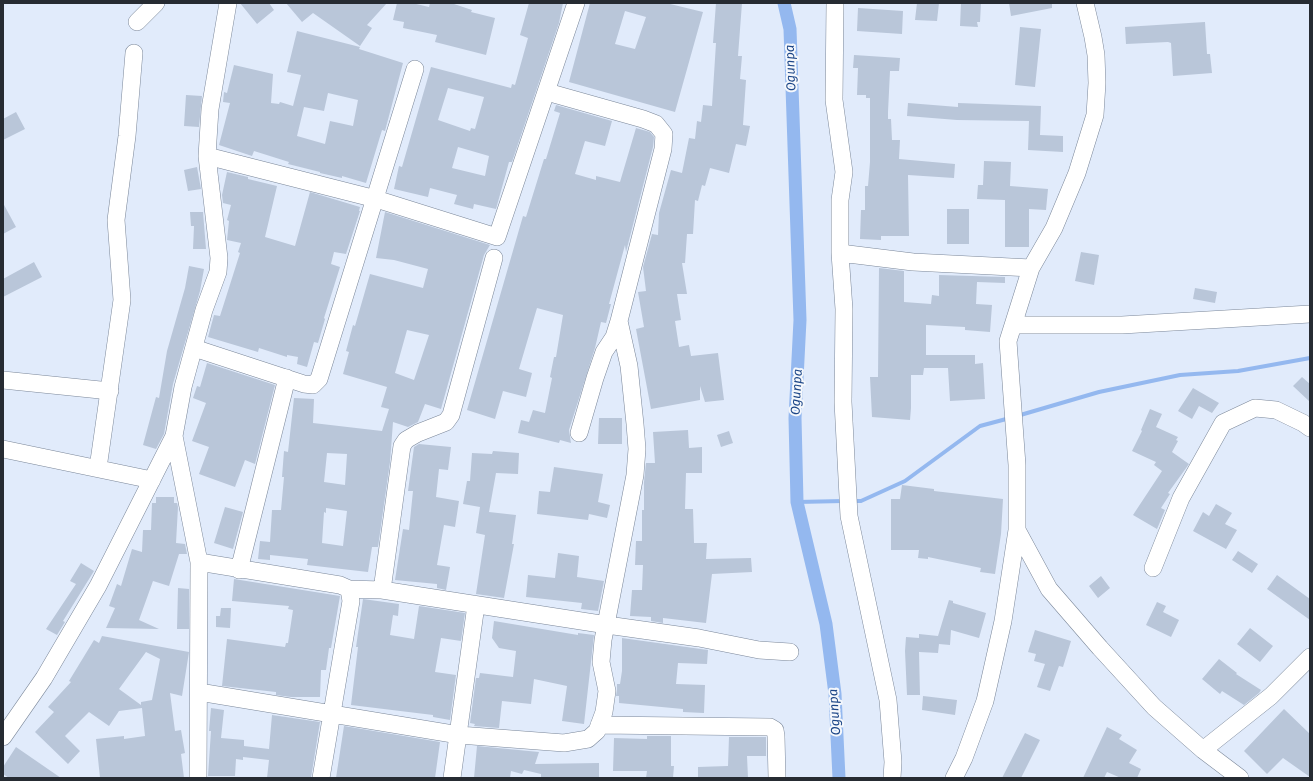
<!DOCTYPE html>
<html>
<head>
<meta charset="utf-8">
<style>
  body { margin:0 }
  #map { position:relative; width:1313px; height:781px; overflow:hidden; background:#e1ebfb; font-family:"Fira Sans",sans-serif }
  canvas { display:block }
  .frame { position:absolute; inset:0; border:4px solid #262b32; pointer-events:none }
</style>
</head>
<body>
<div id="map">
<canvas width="1313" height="781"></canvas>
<div class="frame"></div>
</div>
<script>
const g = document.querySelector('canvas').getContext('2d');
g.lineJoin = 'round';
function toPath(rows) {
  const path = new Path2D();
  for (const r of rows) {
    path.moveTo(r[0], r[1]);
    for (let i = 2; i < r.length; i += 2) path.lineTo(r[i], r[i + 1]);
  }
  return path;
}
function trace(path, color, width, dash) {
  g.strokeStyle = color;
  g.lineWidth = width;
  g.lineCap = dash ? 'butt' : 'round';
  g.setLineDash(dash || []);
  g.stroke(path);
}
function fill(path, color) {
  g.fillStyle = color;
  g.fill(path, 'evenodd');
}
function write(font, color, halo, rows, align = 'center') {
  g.font = font + ' "Fira Sans",sans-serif';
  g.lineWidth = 4;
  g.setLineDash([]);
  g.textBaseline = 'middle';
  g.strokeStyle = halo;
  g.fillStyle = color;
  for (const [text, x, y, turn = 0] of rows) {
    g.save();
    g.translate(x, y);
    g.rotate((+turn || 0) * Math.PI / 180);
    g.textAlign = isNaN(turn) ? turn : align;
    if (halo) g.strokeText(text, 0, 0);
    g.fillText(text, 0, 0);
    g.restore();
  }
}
const stream = toPath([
  [1017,416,1099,392,1180,375,1238,371,1310,358],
  [852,501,861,501,905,481,980,426,1010,418],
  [797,502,843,501]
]);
const canal = toPath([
  [784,3,790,29,800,320,795,418,797,502,826,624,835,694,839,778]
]);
const building = toPath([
  [240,3,269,3,274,10,257,24],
  [286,3,387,3,367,25,372,28,360,46,313,13,302,22],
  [397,3,412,3,429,7,430,3,451,3,472,10,471,12,495,18,486,55,435,42,437,35,403,28,404,22,393,20],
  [529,3,563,3,559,23,512,162,509,162,496,209,474,204,473,209,454,204,457,195,430,188,428,197,394,189,399,166,402,167,431,67,511,88,512,84,515,85,528,38,520,35],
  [448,88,484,97,475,129,471,128,470,131,438,120],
  [458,147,489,156,485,176,452,168],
  [590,3,666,3,703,12,675,112,569,82],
  [625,11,646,17,635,49,615,44],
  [716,3,742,3,738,56,742,56,740,79,746,80,743,125,750,126,746,146,736,144,729,173,710,168,705,186,702,185,698,201,695,200,693,234,687,234,685,263,682,263,687,294,677,294,681,320,675,321,679,347,689,345,691,356,718,353,724,400,705,402,700,386,700,400,651,409,636,329,644,327,638,292,646,291,643,267,652,234,658,235,659,213,671,170,682,173,689,138,695,139,697,121,701,122,703,105,712,106,716,43,713,43],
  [917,3,939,3,937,21,915,20],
  [961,3,981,3,980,22,977,22,978,27,960,26],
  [1009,3,1052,3,1052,8,1011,16],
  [858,8,903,11,902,34,857,31],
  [1205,22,1207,54,1210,54,1212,73,1173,76,1171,43,1168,42,1126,44,1125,27],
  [1020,27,1041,29,1035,87,1015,85],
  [297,31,360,47,359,49,403,63,385,131,382,130,366,183,342,176,342,178,320,173,320,172,288,164,289,162,254,151,252,156,219,145,230,103,223,102,224,92,227,93,234,65,273,74,271,103,279,104,280,102,293,106,301,75,287,72],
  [328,93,358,100,353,126,330,121,325,144,297,136,304,107,324,111],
  [854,55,900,58,899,71,890,71,888,112,888,119,891,119,892,140,900,140,899,159,955,164,954,178,908,175,909,236,881,236,881,240,860,239,861,210,865,210,865,186,868,186,870,162,870,98,866,98,866,95,857,95,858,68,853,68],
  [186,95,202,96,199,127,184,126],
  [908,103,958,107,958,103,1041,106,1040,135,1063,136,1063,152,1028,150,1029,121,957,120,907,116],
  [556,105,612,121,605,146,585,141,575,174,596,180,596,176,620,182,636,128,650,132,654,137,653,147,626,252,625,245,609,304,611,304,606,323,601,322,595,348,569,430,571,443,560,440,559,443,518,433,521,420,529,422,533,410,545,413,552,378,550,377,554,357,556,357,563,315,537,308,519,369,532,373,526,397,503,391,495,419,467,410,523,216,526,217,544,159,546,159,560,113,554,111],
  [16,112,25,129,3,140,3,119],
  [984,161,1011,162,1010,186,1048,189,1046,210,1029,209,1029,247,1005,247,1005,200,977,199,978,185,983,185],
  [197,167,201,189,188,191,184,170],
  [227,172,248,177,248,179,277,186,265,237,295,246,310,192,360,207,359,211,360,211,346,254,334,252,331,264,340,267,324,318,325,319,318,343,314,342,307,367,297,364,298,357,287,355,287,357,259,348,258,352,208,337,214,315,220,316,240,253,238,252,241,243,227,240,229,221,227,220,231,205,223,203,222,195],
  [3,203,16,227,3,234],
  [947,209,969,209,969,244,947,244],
  [190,212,203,212,206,249,193,249,194,226,191,226],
  [385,212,490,245,484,255,441,409,425,404,418,422,408,427,393,422,390,462,378,547,372,547,368,572,307,565,308,559,270,555,270,560,258,559,260,541,270,542,272,510,281,510,284,477,282,477,284,451,288,452,294,398,314,399,313,423,382,431,389,409,381,407,387,387,343,374,349,352,346,351,353,325,355,326,370,274,423,288,428,269,394,260,376,258],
  [407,330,429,335,414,380,395,373],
  [327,453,347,454,345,485,324,482],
  [326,508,347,511,343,546,322,543,324,512,326,513],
  [1081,252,1099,255,1094,285,1075,281],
  [34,262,42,277,3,297,3,279],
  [189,266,204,269,200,291,173,384,164,434,156,449,143,445,156,397,159,398,167,351,185,288],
  [879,268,904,271,904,302,931,304,932,295,939,296,939,275,1005,277,1005,283,977,282,976,304,992,305,990,332,965,330,965,327,926,325,926,355,975,355,975,364,983,363,985,399,950,401,948,368,924,368,923,375,911,375,911,408,910,420,872,417,870,377,878,377],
  [1195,288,1217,292,1215,303,1193,299],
  [207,363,275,385,255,464,245,460,235,487,199,474,209,447,192,441,206,403,193,398,197,386,200,387],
  [1302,377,1310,384,1310,402,1293,386],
  [1193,388,1219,403,1212,413,1199,406,1192,419,1178,411],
  [1150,409,1162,414,1156,427,1178,437,1176,440,1178,441,1172,452,1189,464,1168,493,1170,494,1161,508,1165,510,1157,529,1133,515,1162,471,1154,465,1156,462,1132,451,1142,431,1141,430],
  [599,418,622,418,622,444,598,444],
  [688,430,689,448,702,447,702,473,686,473,685,509,693,509,694,543,707,543,706,559,751,558,752,572,712,574,706,623,663,618,663,623,651,621,651,617,630,616,632,590,642,590,643,565,635,565,636,541,642,541,642,510,644,510,644,482,646,463,655,463,653,432],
  [729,431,733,443,721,447,717,435],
  [419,444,451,447,448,470,439,469,436,497,459,501,455,527,444,525,437,565,450,567,446,590,437,588,437,584,395,580,403,529,409,530,413,491,408,491,414,447],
  [493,451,519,453,518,474,496,473,489,512,516,515,512,544,514,544,504,598,476,594,485,535,476,533,480,507,463,504,467,481,470,481,472,453,492,454],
  [554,467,603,474,598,502,610,505,607,518,589,514,588,520,537,514,539,491,550,492],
  [902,485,934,489,934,491,1003,499,1001,534,995,574,980,572,981,568,928,557,928,559,918,558,919,550,891,550,891,499,900,499],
  [156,497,174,497,174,503,177,503,178,507,176,543,185,544,187,554,179,554,169,586,153,581,139,620,159,629,106,628,115,608,109,606,117,584,121,586,132,549,142,552,143,530,151,530,152,503,156,503],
  [1216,504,1232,513,1225,524,1237,530,1226,549,1193,531,1203,512,1209,516],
  [225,507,243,512,233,549,214,543],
  [1238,551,1258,564,1252,573,1232,560],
  [558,553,579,556,577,577,604,581,598,611,581,609,582,603,526,597,528,575,555,578],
  [81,563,94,571,63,621,65,622,57,635,46,629,76,584,70,581],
  [1277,575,1310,599,1310,620,1267,589],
  [1101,576,1110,588,1098,598,1089,586],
  [234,579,340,596,331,648,329,648,326,670,321,670,320,697,291,697,276,695,276,692,222,686,227,639,285,647,286,643,288,643,293,610,288,609,289,606,232,601],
  [178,588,189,589,189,629,177,629],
  [363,599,399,604,398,616,393,615,390,635,414,639,419,606,465,613,461,641,441,638,435,672,456,675,450,720,433,717,433,715,351,705,358,647,356,647],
  [949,600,953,601,953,603,986,613,979,638,951,630,950,645,939,644,938,653,919,652,920,695,907,695,905,651,906,637,919,638,919,634,938,636],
  [1157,602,1166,606,1163,612,1179,620,1171,637,1146,625],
  [221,608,231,608,230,628,216,627,216,616,220,616],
  [494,621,578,635,578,633,594,635,584,724,562,721,567,686,534,679,531,704,502,701,499,728,474,726,475,724,470,723,476,678,479,678,480,673,513,677,516,651,499,648,492,638],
  [1250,628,1273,646,1260,662,1237,644],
  [1035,630,1071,641,1063,667,1059,666,1050,691,1037,687,1045,664,1034,661,1036,654,1028,652],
  [102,636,189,652,182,696,170,693,175,731,181,730,185,753,181,754,184,778,100,778,96,739,124,736,124,739,145,736,142,708,119,711,109,726,89,712,65,736,80,751,68,764,35,732,54,712,48,707,71,682,69,681,94,640,99,643],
  [146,652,160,659,152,700,141,702,141,705,119,689],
  [622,638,708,650,707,664,678,663,676,684,705,685,704,713,683,712,683,709,619,703,619,696,616,696,617,689,617,684,620,684,622,671],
  [1219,659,1237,673,1236,674,1261,690,1259,693,1244,705,1222,691,1220,694,1202,679],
  [923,696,957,700,955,715,922,710],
  [211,708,224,710,221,738,244,740,244,746,269,749,272,715,320,722,311,778,267,778,269,760,243,757,243,760,236,759,235,776,208,776,211,731,209,731],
  [1284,709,1310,734,1310,777,1283,758,1267,774,1244,751],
  [344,726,440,742,435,778,336,778],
  [1107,727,1122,735,1119,739,1137,750,1129,763,1141,769,1137,778,1121,778,1107,772,1104,778,1083,778],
  [1025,733,1040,740,1021,778,1002,778],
  [647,736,671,736,671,766,674,766,673,778,646,778,647,771,613,771,614,738,647,739],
  [729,737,766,737,766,756,747,756,748,778,698,778,698,767,728,766],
  [477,746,539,752,535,764,599,763,599,778,541,778,541,774,524,770,522,774,511,771,510,778,474,778],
  [16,747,61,778,9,778,3,774,3,767]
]);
const minor = toPath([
  [228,3,210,109,207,156,219,258,218,272,204,310,183,387,174,436,199,562,340,585,349,589,351,601,321,778],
  [835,3,834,100,844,172,840,200,840,253,844,309,843,402,849,516,888,700,893,762,892,778],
  [137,22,156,3],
  [547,92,643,119,656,124,664,134,663,149,619,321,614,337,604,352,595,378,579,433],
  [207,156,376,199,497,237,576,3],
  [840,253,913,262,1031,268],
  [1014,325,1122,325,1310,314],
  [194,348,304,384,313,385,319,379,415,69],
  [3,380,110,391],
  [3,449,152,480],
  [98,468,122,300,116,220,127,136,134,53],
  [1017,530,1049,589,1100,648,1154,707,1203,750,1240,778],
  [1153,568,1181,498,1223,423,1255,408,1276,410,1303,423,1310,428],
  [239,570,287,378],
  [349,589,382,590,607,625,699,638,759,650,790,652],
  [382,590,402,446,406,440,418,433,446,422,451,415,494,258],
  [199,692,459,735,564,743,588,739,597,731,604,712,607,691,601,662,603,640,635,475,637,449,635,424,629,366,619,321],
  [599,725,770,727,775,730,776,736,777,778],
  [3,737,44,678,98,586,174,436],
  [1203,750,1271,696,1310,657],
  [198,778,199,562],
  [452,778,476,605],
  [954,778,964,758,985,701,1003,621,1017,530,1017,465,1008,341,1031,268,1054,228,1077,173,1095,115,1097,83,1096,55,1093,37,1085,3]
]);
const waterNames = [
  ["Ogunpa",791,68,-92],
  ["Ogunpa",797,392,-87],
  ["Ogunpa",835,712,-94]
];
trace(stream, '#94b8ef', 4);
trace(canal, '#94b8ef', 13);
fill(building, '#b9c6d9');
trace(minor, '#7b8799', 18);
trace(minor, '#fff', 17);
write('italic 13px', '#1c4687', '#f5f8fc', waterNames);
</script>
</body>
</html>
